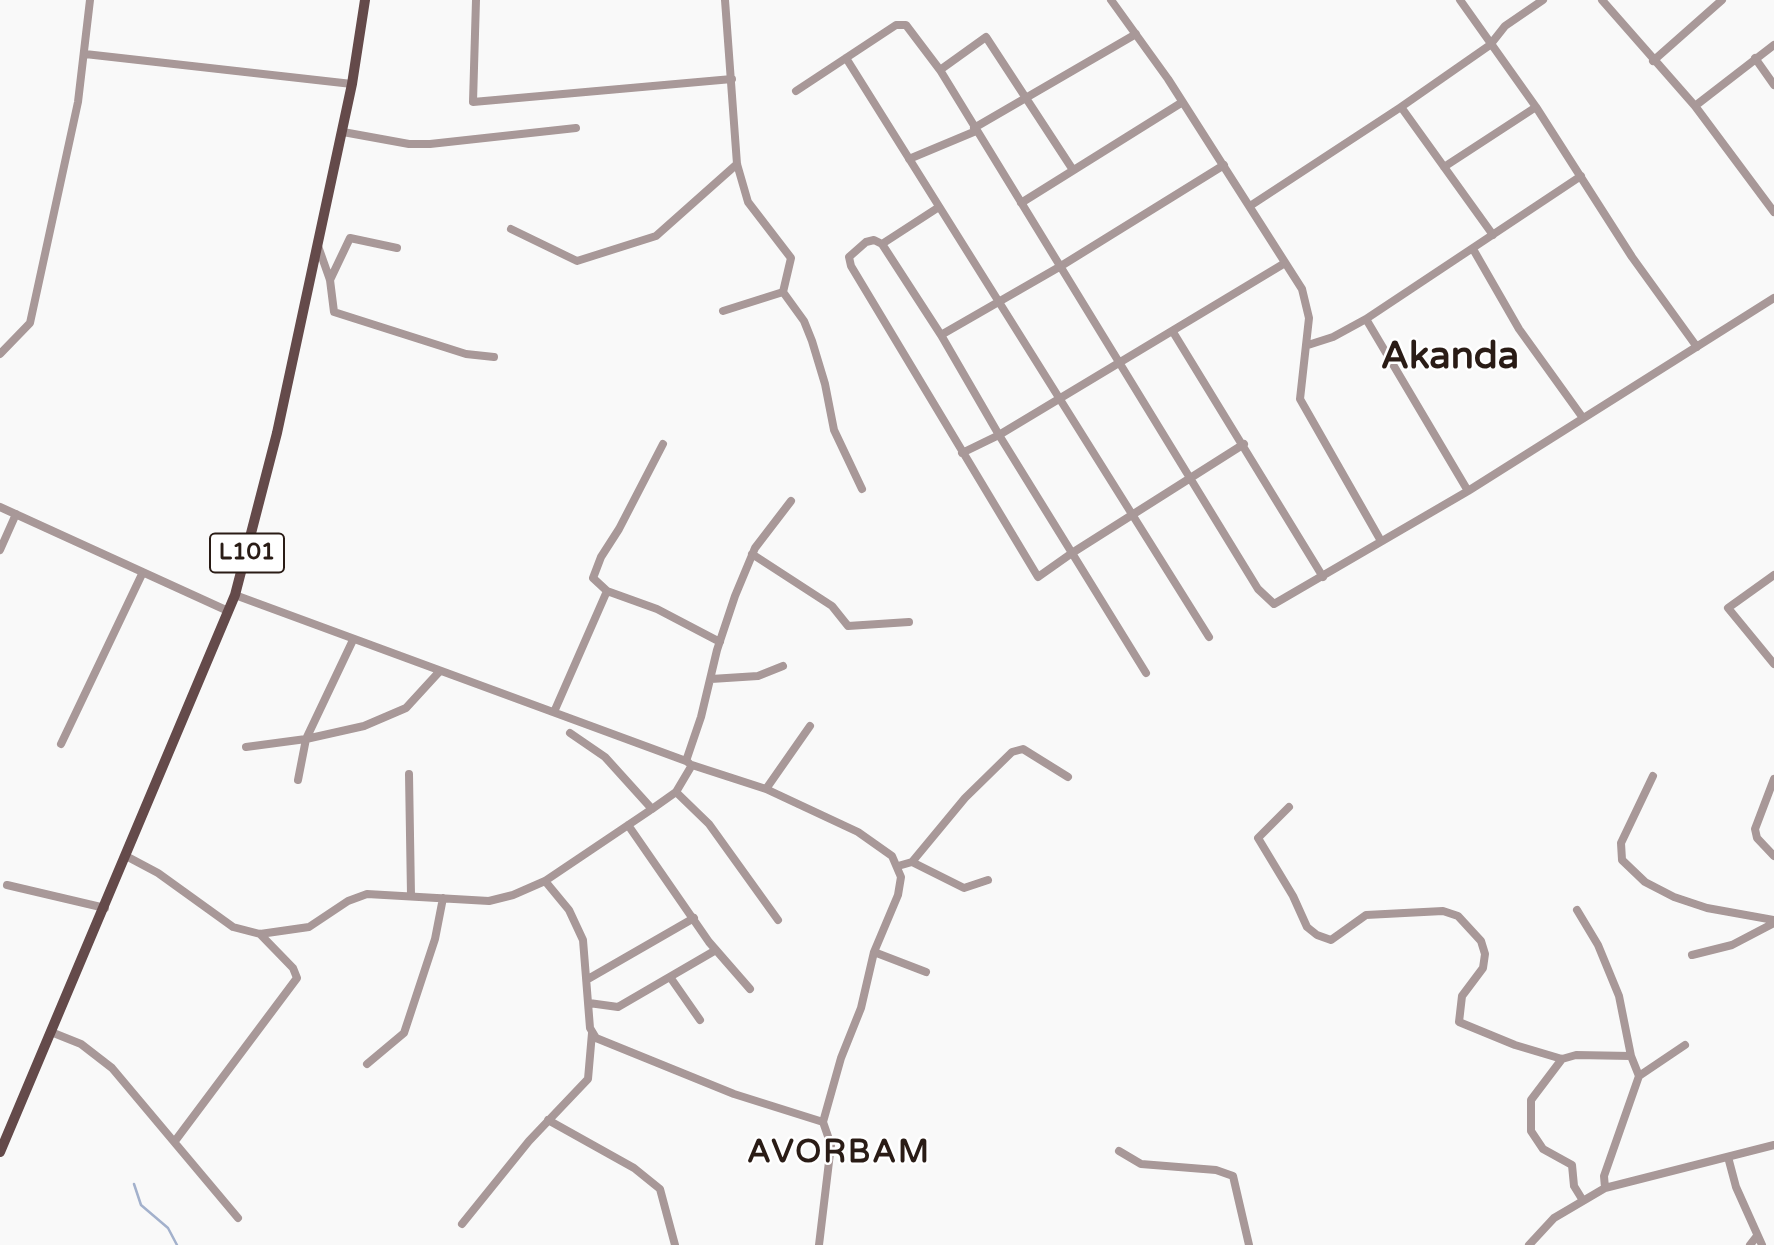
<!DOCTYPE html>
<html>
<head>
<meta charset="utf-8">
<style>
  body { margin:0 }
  canvas { display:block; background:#f9f9f9 }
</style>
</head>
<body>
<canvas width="1774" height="1245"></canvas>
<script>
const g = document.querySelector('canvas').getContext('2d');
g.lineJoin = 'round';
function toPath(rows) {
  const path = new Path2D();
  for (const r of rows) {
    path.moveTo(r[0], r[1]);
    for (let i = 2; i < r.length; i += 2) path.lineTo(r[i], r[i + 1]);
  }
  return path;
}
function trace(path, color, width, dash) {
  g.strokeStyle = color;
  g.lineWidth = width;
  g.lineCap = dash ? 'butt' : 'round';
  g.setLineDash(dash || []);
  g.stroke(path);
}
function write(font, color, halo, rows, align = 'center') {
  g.font = font + ' "Varela Round",sans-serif';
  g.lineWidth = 5;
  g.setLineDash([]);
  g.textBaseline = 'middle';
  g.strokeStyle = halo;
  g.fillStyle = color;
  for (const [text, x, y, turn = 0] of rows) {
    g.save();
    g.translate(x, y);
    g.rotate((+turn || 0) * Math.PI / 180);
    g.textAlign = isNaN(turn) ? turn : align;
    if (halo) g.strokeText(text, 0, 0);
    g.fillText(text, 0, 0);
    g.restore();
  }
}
const stream = toPath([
  [134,1184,141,1205,168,1228,177,1245]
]);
const minor = toPath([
  [476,0,473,102,732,79],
  [725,0,737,164,748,202,791,258,783,292,804,321,812,341,825,384,834,430,862,489],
  [1111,0,1168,79,1302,289,1309,318,1300,399,1381,541],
  [1460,0,1536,107,1632,257,1697,347],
  [1602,0,1695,106,1774,212],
  [85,54,352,84],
  [846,58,1209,637],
  [1755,58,1774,85],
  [1653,61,1722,0],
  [940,70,986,37,1073,170],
  [796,91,896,25,906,25,940,70,1258,589,1274,604,1468,491,1774,298],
  [1695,106,1774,45],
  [1401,107,1493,235],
  [974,128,1136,34],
  [343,132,409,144,430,144,576,128],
  [909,159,976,131],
  [1444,167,1536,107],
  [1021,203,1181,103],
  [1250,206,1401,107,1490,45,1505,26,1543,0],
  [511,229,577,261,656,236,737,164],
  [882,244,939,207],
  [318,246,330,280,334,312,466,354,494,357],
  [1473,249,1519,329,1583,418],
  [330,280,350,238,397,248],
  [723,311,783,292],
  [1366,319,1468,491],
  [1173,332,1323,577],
  [941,335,1061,266,1224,165],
  [1308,345,1333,337,1366,319,1581,176],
  [0,354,30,323,78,102,90,0],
  [663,444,619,529,601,557,593,578,607,591,657,609,720,642],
  [962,453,999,435,1285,263],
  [0,507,228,611],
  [0,550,16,514],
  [752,554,832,606,848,626,909,622],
  [1774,575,1728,608,1774,664],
  [235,595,686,761],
  [1146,673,1072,553,999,435,941,335,882,244,874,240,866,242,849,257,851,266,1038,577,1072,553,1244,444],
  [711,679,758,676,783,666],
  [554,712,607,591],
  [570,733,605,757,652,809],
  [61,744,143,572],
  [246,747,306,739,364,726,406,708,439,672],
  [689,763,686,761,701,717,717,650,735,596,755,548,791,501],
  [409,774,411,895],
  [1653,776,1621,843,1622,860,1645,882,1674,897,1707,908,1774,920],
  [1774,779,1755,829,1757,838,1774,856],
  [298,780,306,739,353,640],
  [766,789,810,726],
  [676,792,709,824,778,920],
  [1289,807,1258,838,1293,896,1307,927,1317,935,1331,940,1366,915,1443,911,1458,916,1481,941,1485,954,1483,968,1462,996,1459,1022,1515,1045,1562,1059,1576,1055,1631,1056],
  [628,825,709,942,750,989],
  [126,856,158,873,233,927,260,934,309,927,348,901,367,894,489,901,513,895,545,881,652,809,676,792,692,765,766,789,858,832,892,856,901,877,898,895,874,952,861,1008,841,1058,823,1122,831,1145,819,1245],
  [912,862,964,888,988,880],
  [898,866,912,862,965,798,1012,752,1023,749,1068,777],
  [545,881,569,910,583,940,590,1028,596,1038,734,1094,823,1122],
  [7,885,105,908],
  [1577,910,1598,945,1619,996,1631,1056,1639,1076],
  [874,952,926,972],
  [1692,955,1732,945,1774,923],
  [670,977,700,1020],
  [588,979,694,918],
  [589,1003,618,1007,716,950],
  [51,1032,81,1044,112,1068,238,1218],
  [1562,1059,1531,1100,1531,1131,1543,1149,1572,1165,1574,1186,1582,1199],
  [367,1064,404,1033,435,939,443,898],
  [548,1120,634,1168,660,1189,675,1245],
  [175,1141,297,978,293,968,260,934],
  [1119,1151,1141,1164,1216,1170,1233,1176,1249,1245],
  [1728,1157,1736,1187,1762,1245],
  [1605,1188,1604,1176,1639,1076,1685,1045],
  [462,1224,529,1141,588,1079,592,1033],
  [1529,1245,1554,1218,1605,1188,1774,1145],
  [1750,1245,1757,1236]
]);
const major = toPath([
  [0,1152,235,595,277,433,352,84,365,0]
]);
const shields = [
  [247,553,74]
];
const shieldNames = [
  ["L101",247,553]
];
const districtNames = [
  ["AVORBAM",839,1154]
];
const townNames = [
  ["Akanda",1450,358]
];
trace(stream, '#a3b1cc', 2.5);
trace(minor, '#a89898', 8);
trace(major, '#644a4a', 10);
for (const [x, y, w] of shields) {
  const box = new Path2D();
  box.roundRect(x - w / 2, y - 19.5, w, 39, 5);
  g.fillStyle = '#fff';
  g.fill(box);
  trace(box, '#2a1c16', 2);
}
write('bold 23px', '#2a1c16', null, shieldNames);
g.letterSpacing = '2px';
write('bold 32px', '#2a1c16', '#fff', districtNames);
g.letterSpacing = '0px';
write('bold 38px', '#2a1c16', '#fff', townNames);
</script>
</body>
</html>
